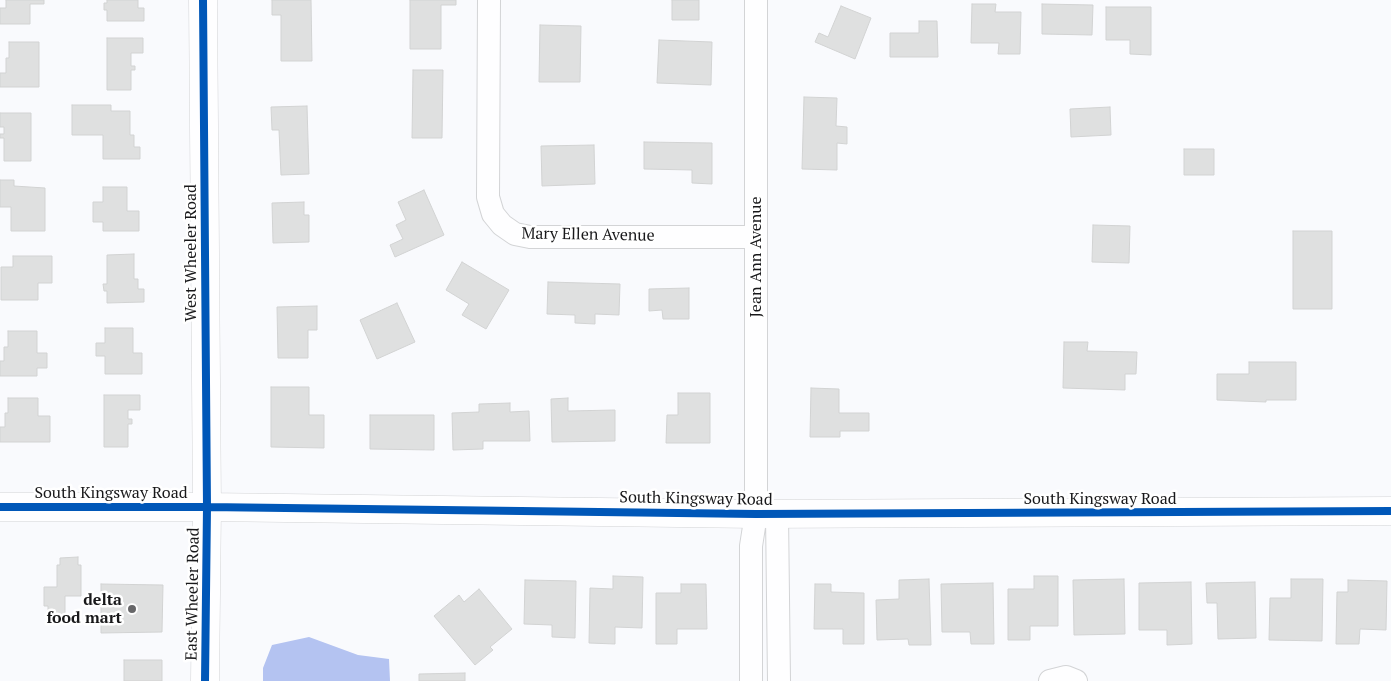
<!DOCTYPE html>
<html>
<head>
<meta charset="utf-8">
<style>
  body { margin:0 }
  canvas { display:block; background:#f9fafd }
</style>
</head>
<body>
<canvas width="1391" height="681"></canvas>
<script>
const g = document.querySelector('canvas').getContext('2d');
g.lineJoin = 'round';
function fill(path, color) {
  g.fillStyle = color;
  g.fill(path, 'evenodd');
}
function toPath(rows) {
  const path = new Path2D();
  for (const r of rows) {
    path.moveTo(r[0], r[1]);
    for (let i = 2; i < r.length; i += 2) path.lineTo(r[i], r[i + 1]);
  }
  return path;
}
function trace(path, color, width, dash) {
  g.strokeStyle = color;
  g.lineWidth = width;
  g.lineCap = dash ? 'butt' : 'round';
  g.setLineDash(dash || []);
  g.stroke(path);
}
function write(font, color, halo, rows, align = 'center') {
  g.font = font + ' "PT Serif",serif';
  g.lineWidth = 5;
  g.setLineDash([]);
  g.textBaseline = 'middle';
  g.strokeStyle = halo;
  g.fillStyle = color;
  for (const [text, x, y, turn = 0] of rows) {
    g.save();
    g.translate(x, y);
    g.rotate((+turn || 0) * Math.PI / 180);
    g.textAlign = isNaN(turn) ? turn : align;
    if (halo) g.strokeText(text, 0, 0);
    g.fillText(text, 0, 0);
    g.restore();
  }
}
const water = toPath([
  [309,637,358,655,389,659,390,681,263,681,263,668,272,645]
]);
const building = toPath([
  [6,0,44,0,44,4,30,4,30,24,0,24,0,8,6,8,6,0],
  [107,0,138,0,138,8,144,8,144,21,107,21,107,10,104,10,104,3,107,3,107,0],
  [272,0,311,0,312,61,281,61,281,15,272,15,272,0],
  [410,0,456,0,456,5,441,5,441,49,410,49,410,0],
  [672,0,699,0,699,20,672,20,672,0],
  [972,4,996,4,995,12,1021,12,1020,54,998,54,999,43,971,43,972,4],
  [1042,4,1093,5,1092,35,1042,34,1042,4],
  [841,6,871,18,855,59,815,42,819,33,828,37,841,6],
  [1106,7,1151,7,1151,55,1130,54,1130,40,1106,40,1106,7],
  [919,21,937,21,938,57,890,57,890,33,919,33,919,21],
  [540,25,581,26,580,82,539,82,540,25],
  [107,38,143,38,143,53,131,53,131,66,135,66,135,70,131,70,131,90,107,90,107,38],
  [659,40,712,42,711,85,657,83,659,40],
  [9,42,39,42,39,87,0,87,0,73,6,73,6,58,9,58,9,42],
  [413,70,443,70,442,138,412,138,413,70],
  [804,97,837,98,836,126,847,127,847,144,837,143,837,170,802,169,804,97],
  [72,105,111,105,111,111,130,111,130,135,134,135,134,147,140,147,140,159,103,159,103,135,72,135,72,105],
  [307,106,309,174,281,175,279,130,272,130,271,107,307,106],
  [1110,107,1111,135,1071,137,1070,109,1110,107],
  [0,113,31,113,31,161,4,161,4,138,0,138,0,134,4,134,4,127,0,127,0,113],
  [644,142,712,143,712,184,692,183,692,170,644,169,644,142],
  [594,145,595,184,542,186,541,146,594,145],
  [1184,149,1214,149,1214,175,1184,175,1184,149],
  [0,180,14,180,14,186,45,188,45,231,11,231,11,207,0,207,0,180],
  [103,187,127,187,127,211,139,211,139,231,103,231,103,222,93,222,93,202,103,202,103,187],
  [424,190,444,235,395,257,390,245,403,239,396,225,406,220,398,202,424,190],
  [304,202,304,215,309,215,309,242,273,243,272,203,304,202],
  [1093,225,1130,226,1129,263,1092,262,1093,225],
  [1293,231,1332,231,1332,309,1293,309,1293,231],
  [134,254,134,279,138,279,138,289,144,289,144,302,107,303,107,291,104,291,103,284,107,284,107,255,134,254],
  [13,256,52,256,52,283,38,283,38,300,1,300,1,267,13,267,13,256],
  [462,262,509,290,486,329,462,315,469,304,446,290,462,262],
  [548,282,620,284,619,315,595,314,595,324,575,323,575,315,547,314,548,282],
  [689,288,689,319,663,319,662,310,649,311,649,289,689,288],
  [397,303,415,342,377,359,360,320,397,303],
  [317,306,317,330,308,330,308,358,278,358,277,307,317,306],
  [105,328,133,328,133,353,142,353,142,374,105,374,105,356,96,356,96,343,105,343,105,328],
  [8,331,37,331,37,353,47,353,47,368,37,368,37,376,0,376,0,361,4,361,4,347,8,347,8,331],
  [1064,342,1088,342,1087,351,1137,352,1136,374,1125,374,1125,390,1063,388,1064,342],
  [1249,362,1296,362,1296,400,1266,400,1266,402,1217,400,1217,374,1249,374,1249,362],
  [271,387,309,387,309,415,324,415,324,448,271,447,271,387],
  [811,388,839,389,839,413,869,413,869,431,840,431,840,437,810,437,811,388],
  [678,393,710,393,710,443,666,443,667,415,678,415,678,393],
  [104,395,140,395,140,410,128,410,128,419,132,419,132,424,128,424,128,447,104,447,104,395],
  [8,398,38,398,38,416,50,416,50,442,0,442,0,427,5,427,5,413,8,413,8,398],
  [568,398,568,411,615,410,615,441,552,442,551,399,568,398],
  [510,403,510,412,529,411,530,441,483,441,483,449,453,450,452,413,479,412,479,404,510,403],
  [370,415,434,415,434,450,370,449,370,415],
  [78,557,78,565,81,565,81,596,65,596,65,615,48,613,48,606,44,606,44,587,57,587,57,565,60,565,60,558,78,557],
  [613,576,643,577,642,628,615,627,615,644,589,643,590,588,613,589,613,576],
  [1034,576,1058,576,1058,626,1030,626,1030,640,1008,640,1008,589,1034,589,1034,576],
  [929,579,931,645,909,645,908,639,877,640,876,600,899,599,899,580,929,579],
  [1124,579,1125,634,1074,635,1073,580,1124,579],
  [1291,579,1323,579,1322,641,1269,640,1270,598,1291,598,1291,579],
  [525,580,576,581,575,638,552,637,552,625,524,624,525,580],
  [1348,580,1387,581,1386,630,1360,629,1359,644,1336,644,1337,592,1348,592,1348,580],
  [1191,582,1192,644,1167,645,1167,630,1139,630,1139,583,1191,582],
  [1255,582,1256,638,1218,639,1217,603,1207,603,1206,583,1255,582],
  [993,583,994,644,971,644,970,632,942,632,941,584,993,583],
  [101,584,163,585,162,632,101,633,101,584],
  [681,584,706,584,707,629,677,629,677,644,656,644,656,593,681,593,681,584],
  [815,584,831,584,831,592,864,593,864,644,843,644,843,629,814,629,815,584],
  [479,589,512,629,490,647,493,650,475,665,434,616,459,595,464,602,479,589],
  [124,660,162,660,162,681,124,681,124,660],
  [465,673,465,681,419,681,419,674,465,673]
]);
const street = toPath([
  [489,0,488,197,493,214,502,225,515,234,530,237,756,237],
  [777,514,779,681],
  [751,681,751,546,756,514,756,0],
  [1050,681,1066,677,1076,681]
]);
const secondary = toPath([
  [203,0,207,507,205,681],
  [0,507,207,507,756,514,1391,511]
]);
const cycleway = toPath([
  [203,0,207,507,205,681],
  [0,507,207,507,756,514,1391,511]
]);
const markers = [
  [132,609,5,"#676769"]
];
const streetNames = [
  ["Mary Ellen Avenue",588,235,1],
  ["West Wheeler Road",191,253,-90],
  ["Jean Ann Avenue",756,257,-90],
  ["South Kingsway Road",111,493],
  ["South Kingsway Road",696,499,1],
  ["South Kingsway Road",1100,499],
  ["East Wheeler Road",193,594,-89]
];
const poiNames = [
  ["delta",122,600],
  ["food mart",122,618]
];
fill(water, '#b4c3f1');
fill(building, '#dfe0e0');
trace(building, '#d2d3d3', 1);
trace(street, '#d3d4d6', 24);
trace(secondary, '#d3d4d6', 29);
trace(street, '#fefeff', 22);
trace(secondary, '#fefeff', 28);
trace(cycleway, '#0057b8', 8);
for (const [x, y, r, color] of markers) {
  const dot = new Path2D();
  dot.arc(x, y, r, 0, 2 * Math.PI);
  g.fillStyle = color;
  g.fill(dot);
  trace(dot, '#fff', 2);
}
write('16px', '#18181a', '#fff', streetNames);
write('bold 16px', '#18181a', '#fff', poiNames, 'right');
</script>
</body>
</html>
